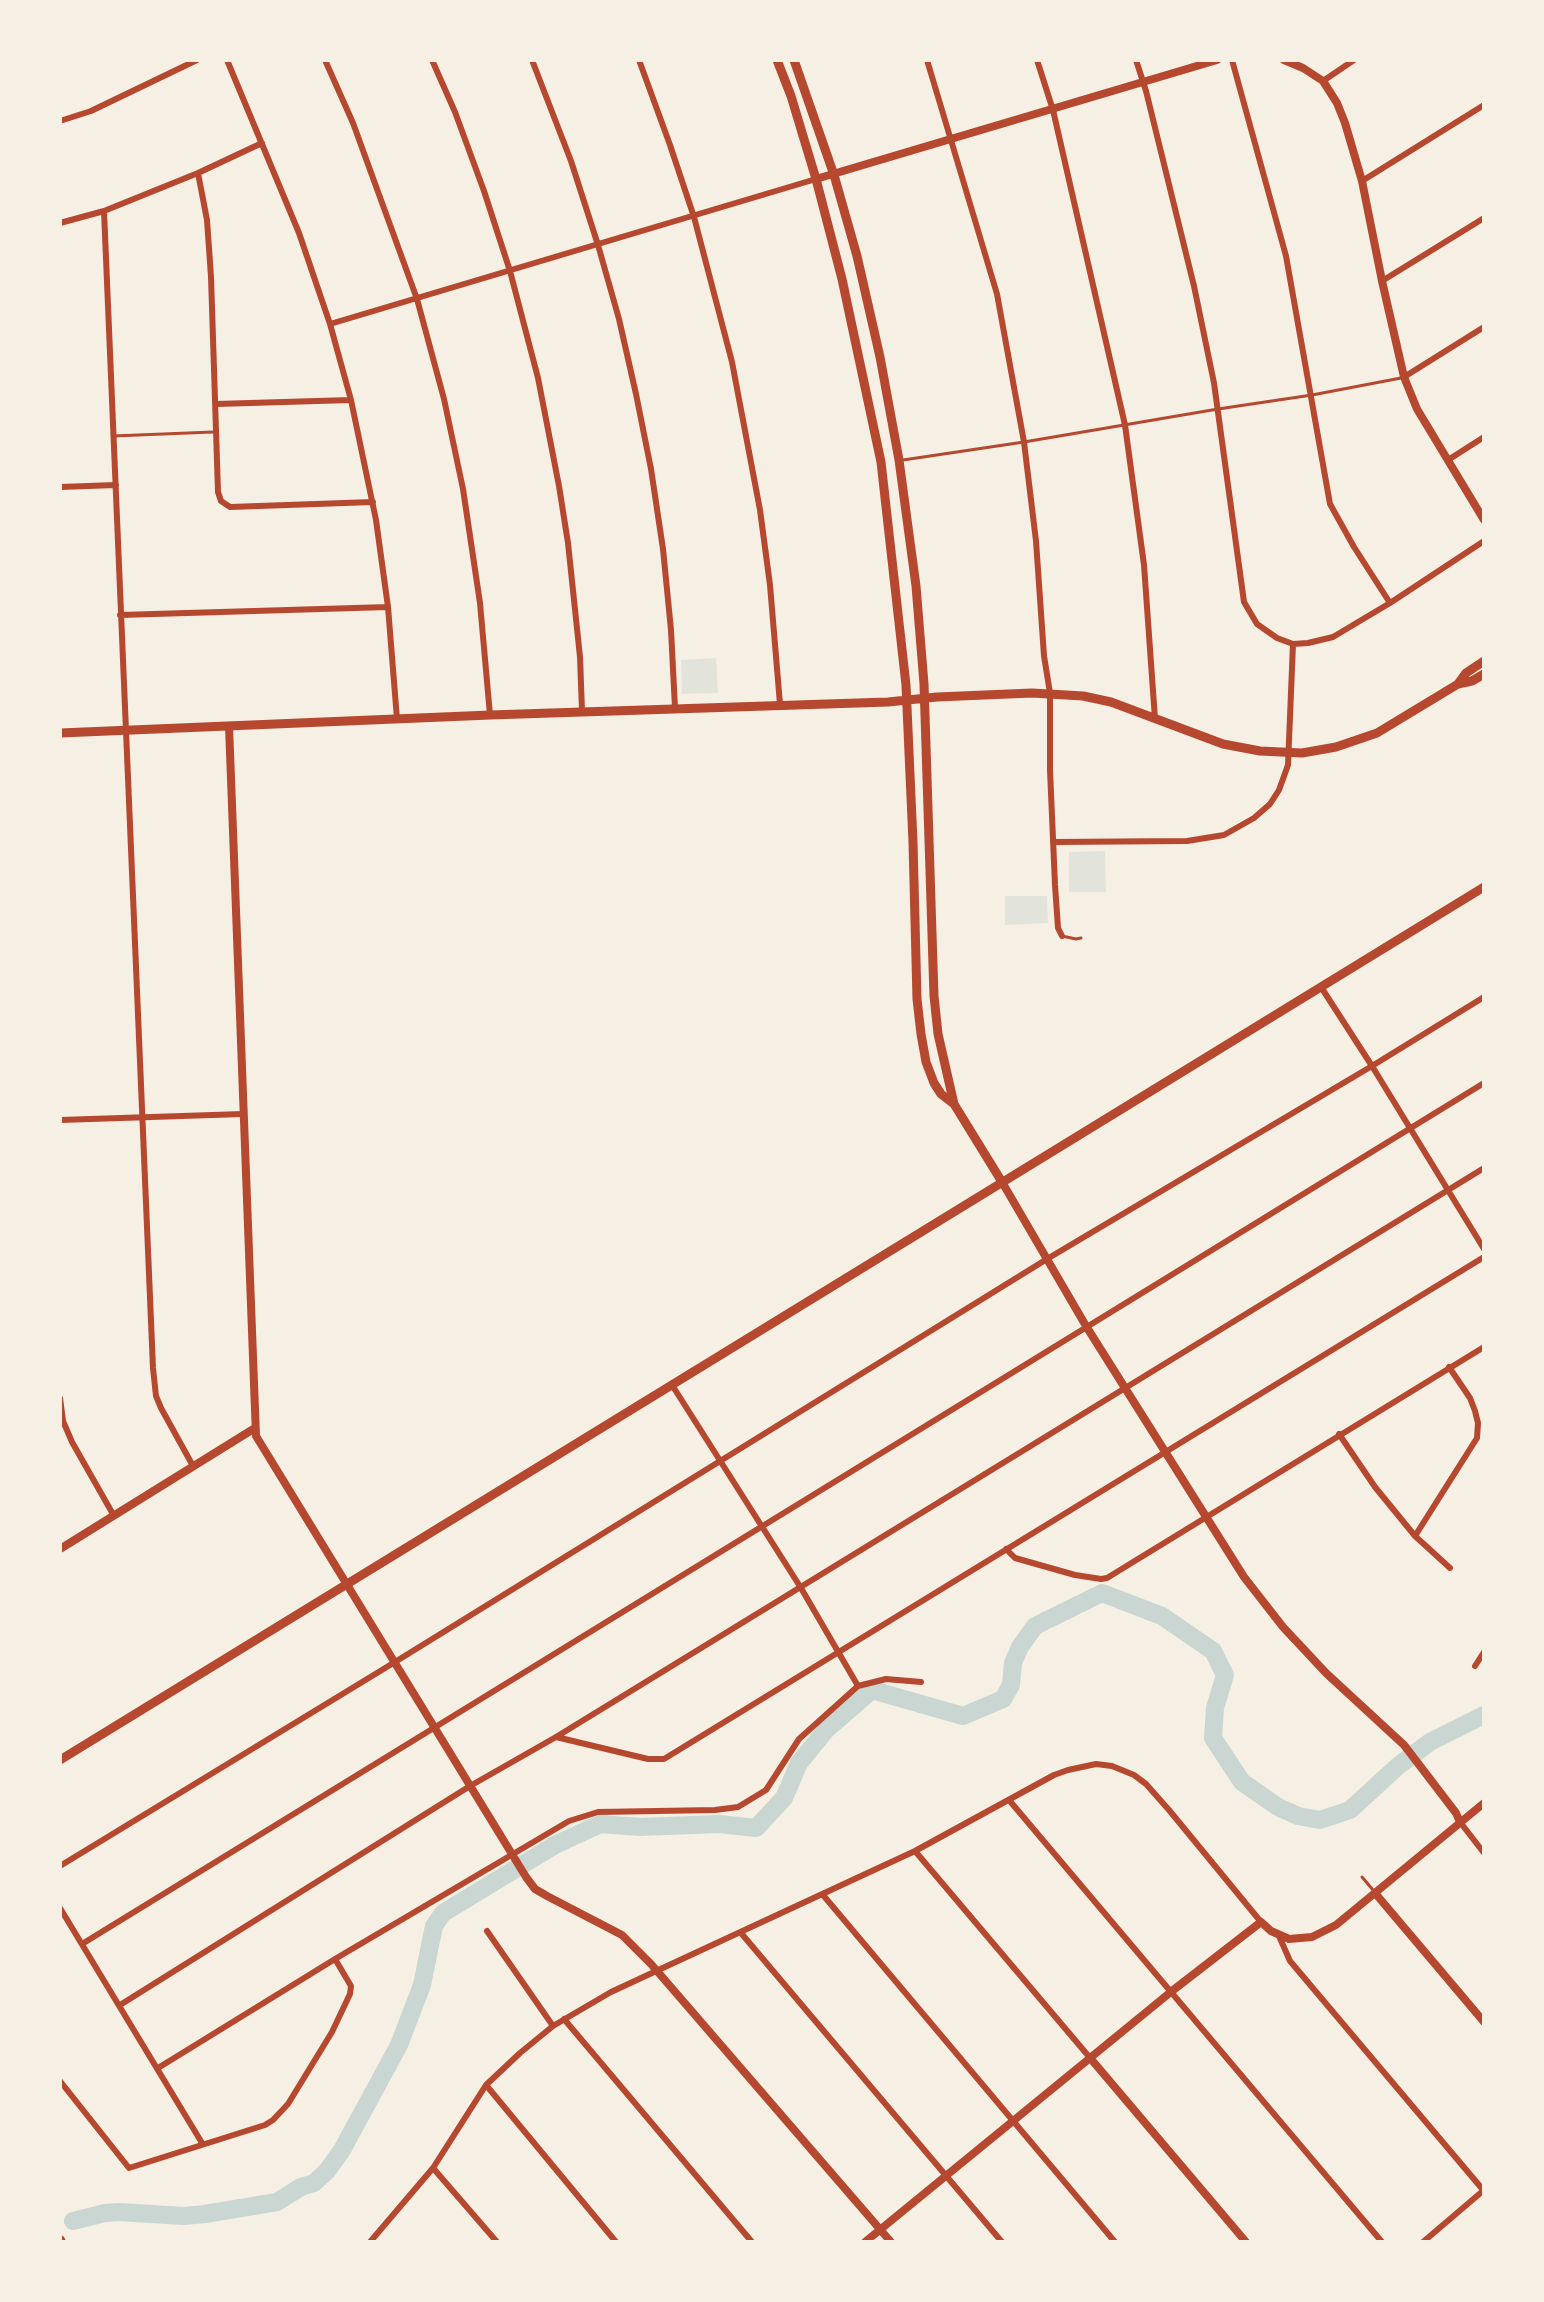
<!DOCTYPE html>
<html>
<head>
<meta charset="utf-8">
<style>
  body { margin:0 }
  #map { position:relative; width:1544px; height:2302px; overflow:hidden; background:#f6efe4; font-family:Helvetica,sans-serif }
  canvas { display:block }
  .frame { position:absolute; inset:0; border:62px solid #f6efe4; pointer-events:none }
</style>
</head>
<body>
<div id="map">
<canvas width="1544" height="2302"></canvas>
<div class="frame"></div>
</div>
<script>
const g = document.querySelector('canvas').getContext('2d');
g.lineJoin = 'round';
function fill(path, color) {
  g.fillStyle = color;
  g.fill(path, 'evenodd');
}
function toPath(rows) {
  const path = new Path2D();
  for (const r of rows) {
    path.moveTo(r[0], r[1]);
    for (let i = 2; i < r.length; i += 2) path.lineTo(r[i], r[i + 1]);
  }
  return path;
}
function trace(path, color, width, dash) {
  g.strokeStyle = color;
  g.lineWidth = width;
  g.lineCap = dash ? 'butt' : 'round';
  g.setLineDash(dash || []);
  g.stroke(path);
}
const green = toPath([
  [716,658,718,693,682,694,681,660],
  [1105,851,1106,892,1069,892,1069,852],
  [1005,896,1047,896,1048,923,1005,925]
]);
const river = toPath([
  [73,2221,105,2213,119,2212,184,2216,205,2214,277,2202,301,2187,314,2183,327,2171,342,2150,399,2045,422,1985,434,1926,443,1913,555,1845,600,1824,640,1827,719,1824,756,1828,784,1798,799,1763,826,1730,872,1690,963,1716,1003,1699,1011,1685,1013,1663,1020,1647,1035,1626,1102,1593,1162,1616,1213,1651,1225,1675,1215,1708,1213,1738,1242,1782,1278,1807,1298,1816,1320,1820,1350,1810,1398,1766,1430,1742,1484,1715]
]);
const service = toPath([
  [113,436,213,432],
  [903,460,1024,442,1218,409,1312,395,1401,378],
  [1062,936,1076,939,1081,938],
  [1362,1877,1373,1890]
]);
const minor = toPath([
  [227,60,299,233,330,324,351,400,376,520,388,607,397,719],
  [325,60,353,123,417,299,444,399,463,489,480,603,490,715],
  [432,60,455,112,484,191,510,271,538,378,559,486,568,543,580,657,582,711],
  [532,60,571,161,598,245,619,319,636,394,651,469,663,549,671,630,675,708],
  [639,60,670,145,694,217,732,362,760,510,770,585,780,704],
  [927,60,997,294,1024,442,1036,541,1044,656,1050,693,1050,770,1055,885,1058,928,1062,936],
  [1037,60,1053,110,1125,425,1144,565,1155,719],
  [1136,60,1146,91,1194,286,1214,383,1244,602,1257,624,1277,638,1293,644,1308,643,1333,637,1390,603,1484,541],
  [1232,60,1286,256,1330,504,1354,547,1390,603],
  [1323,81,1354,60],
  [60,121,91,111,197,60],
  [198,173,207,220,211,277,218,492,221,501,230,507,373,502],
  [1362,181,1484,105],
  [104,211,153,1368,156,1396,161,1408,193,1466],
  [60,223,104,211,198,173,262,143],
  [1382,281,1484,218],
  [330,324,816,179],
  [1404,377,1484,327],
  [216,404,351,400],
  [1448,460,1484,437],
  [60,487,116,485],
  [120,615,388,607],
  [1054,842,1187,841,1224,835,1254,818,1270,804,1279,790,1288,765,1293,644],
  [1321,987,1372,1066,1484,1249],
  [60,1120,243,1114],
  [672,1385,801,1588,858,1686],
  [60,1398,63,1421,72,1442,114,1516],
  [1339,1434,1375,1487,1415,1536,1450,1568],
  [1415,1536,1477,1438,1478,1423,1475,1411,1470,1398,1449,1367],
  [1006,1549,1015,1558,1075,1575,1101,1579,1107,1578,1484,1347],
  [1475,1666,1484,1652],
  [556,1737,648,1759,664,1759,1484,1257],
  [1009,1800,1382,2242],
  [1460,1822,1484,1853],
  [915,1851,1091,2059],
  [60,1866,395,1662,1047,1259,1372,1066,1484,997],
  [823,1895,1115,2242],
  [60,1908,202,2143],
  [487,1931,553,2026],
  [741,1933,1002,2242],
  [1279,1936,1290,1961,1484,2191],
  [82,1944,1484,1083],
  [120,2005,470,1786,556,1737,1484,1168],
  [564,2019,752,2242],
  [158,2068,335,1959,569,1821,598,1812,715,1810,738,1807,766,1790,799,1739,858,1686,886,1679,921,1682],
  [60,2081,129,2168,265,2125,273,2120,288,2104,332,2032,350,1994,351,1986,335,1959],
  [486,2085,616,2242],
  [433,2168,497,2242],
  [370,2242,433,2168,486,2085,520,2053,553,2026,611,1992,915,1851,1054,1775,1068,1770,1096,1764,1112,1766,1134,1775,1146,1784,1169,1810,1261,1922],
  [1423,2242,1484,2190]
]);
const tertiary = toPath([
  [1284,60,1303,68,1323,81,1337,103,1345,123,1362,181,1382,281,1404,377,1417,409,1484,520],
  [816,179,1217,60],
  [229,726,256,1436,526,1877,535,1889,547,1896,622,1935,651,1964,891,2242],
  [1002,1182,1086,1326,1244,1577,1283,1627,1326,1673,1404,1745,1456,1813,1460,1822],
  [60,1549,255,1428],
  [1375,1893,1484,2022],
  [1091,2059,1246,2242],
  [865,2242,1172,1991,1261,1922,1271,1931,1289,1939,1312,1937,1336,1925,1484,1803]
]);
const secondary = toPath([
  [777,60,791,96,816,179,842,279,881,462,906,685,913,842,917,999,921,1034,926,1062,934,1083,941,1094,954,1104],
  [794,60,834,175,857,256,880,357,899,460,916,586,924,684,934,996,938,1034,954,1104,1002,1182],
  [1458,684,1472,681,1484,674],
  [60,733,490,715,888,702,937,697,1032,693,1083,696,1111,702,1223,744,1260,751,1302,753,1336,747,1377,733,1458,684,1466,673,1484,661],
  [60,1760,1484,887]
]);
const trunk = toPath([
  [60,2240,61,2242]
]);
fill(green, '#e2e4dc');
trace(river, '#c9d6d2', 18);
trace(service, '#b5482f', 3);
trace(minor, '#b5482f', 6);
trace(tertiary, '#b5482f', 8);
trace(secondary, '#b5482f', 9);
trace(trunk, '#b5482f', 10);
</script>
</body>
</html>
